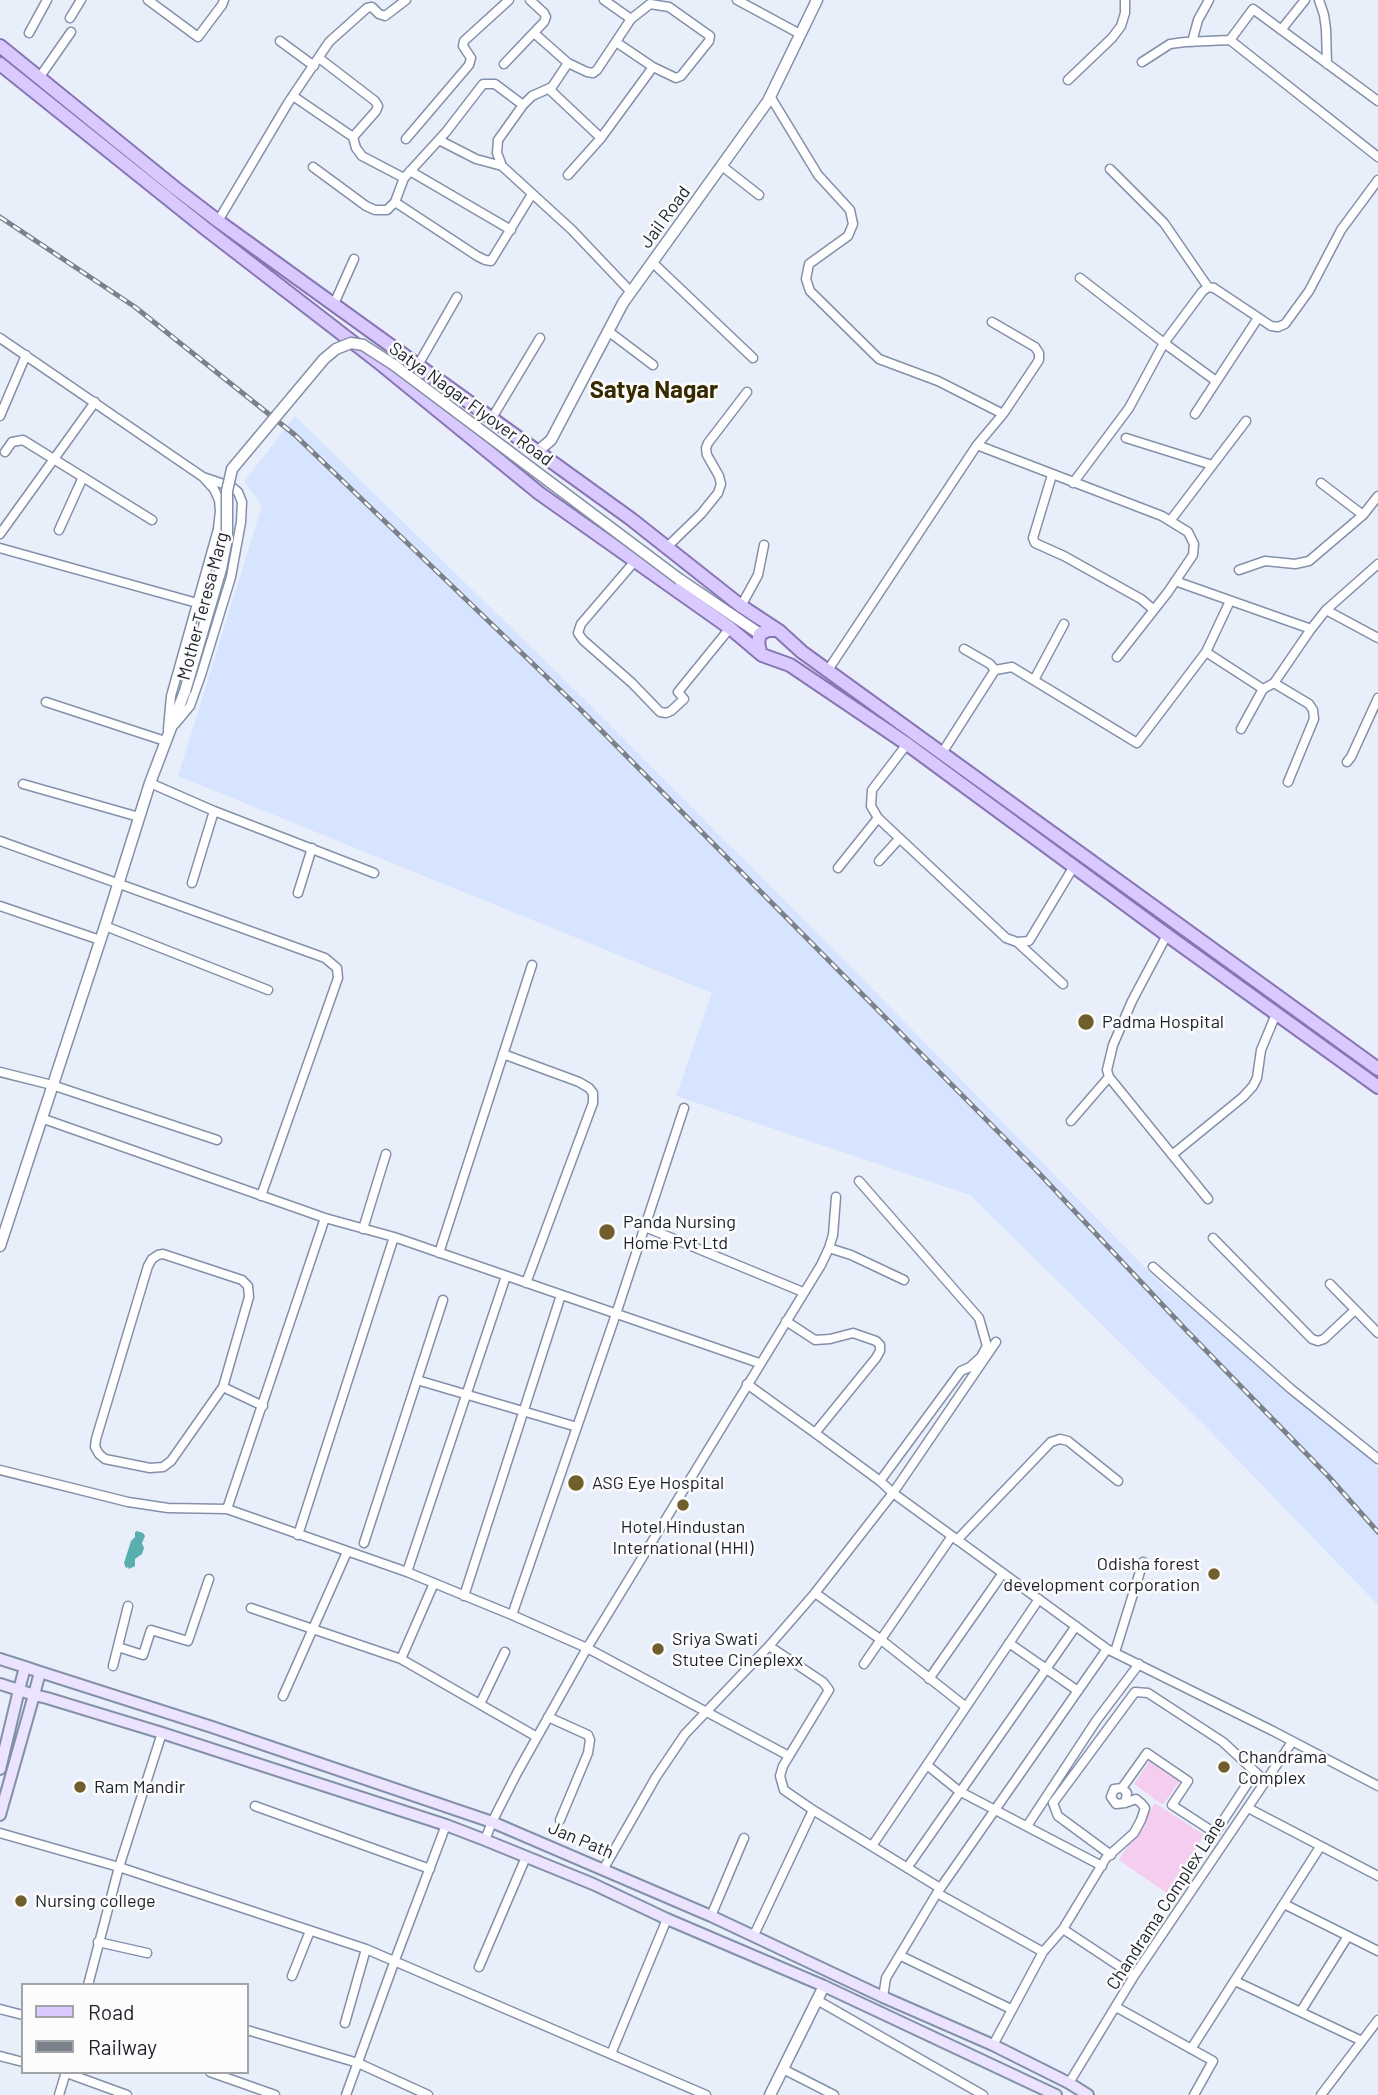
<!DOCTYPE html>
<html>
<head>
<meta charset="utf-8">
<style>
  body { margin:0 }
  #map { position:relative; width:1378px; height:2095px; overflow:hidden; background:#e9effa; font-family:Barlow,sans-serif }
  canvas { display:block }
  .legend { position:absolute; left:21px; top:1983px; width:228px; height:91px; box-sizing:border-box; background:#fcfcfc; border:2px solid #a2a4a8; margin:0; padding:9px 12px; list-style:none; font-size:21px; color:#1b2029 }
  .legend li { display:flex; align-items:center; gap:14px; height:35px }
  .legend b { width:35px; border:2px solid #a2a4a8 }
</style>
</head>
<body>
<div id="map">
<canvas width="1378" height="2095"></canvas>
<ul class="legend">
<li><b style="height:9px;background:#dac9fe"></b>Road</li>
<li><b style="height:9px;background:#7b818b"></b>Railway</li>
</ul>
</div>
<script>
const g = document.querySelector('canvas').getContext('2d');
g.lineJoin = 'round';
function fill(path, color) {
  g.fillStyle = color;
  g.fill(path, 'evenodd');
}
function toPath(rows) {
  const path = new Path2D();
  for (const r of rows) {
    path.moveTo(r[0], r[1]);
    for (let i = 2; i < r.length; i += 2) path.lineTo(r[i], r[i + 1]);
  }
  return path;
}
function trace(path, color, width, dash) {
  g.strokeStyle = color;
  g.lineWidth = width;
  g.lineCap = dash ? 'butt' : 'round';
  g.setLineDash(dash || []);
  g.stroke(path);
}
function write(font, color, halo, rows, align = 'center') {
  g.font = font + ' Barlow,sans-serif';
  g.lineWidth = 5;
  g.setLineDash([]);
  g.textBaseline = 'middle';
  g.strokeStyle = halo;
  g.fillStyle = color;
  for (const [text, x, y, turn = 0] of rows) {
    g.save();
    g.translate(x, y);
    g.rotate((+turn || 0) * Math.PI / 180);
    g.textAlign = isNaN(turn) ? turn : align;
    if (halo) g.strokeText(text, 0, 0);
    g.fillText(text, 0, 0);
    g.restore();
  }
}
const built = toPath([
  [295,416,584,699,847,963,1166,1289,1298,1387,1378,1468,1378,1605,1205,1426,970,1195,676,1096,712,993,178,776,262,506,244,482]
]);
const green = toPath([
  [1151,1759,1181,1779,1163,1805,1134,1784],
  [1155,1803,1204,1835,1168,1894,1119,1860]
]);
const water = toPath([
  [137,1531,143,1533,145,1536,142,1543,144,1548,142,1554,135,1559,135,1566,129,1569,128,1567,126,1568,124,1563,131,1541,135,1537,135,1532]
]);
const minor = toPath([
  [148,0,198,37,222,5,224,0],
  [604,0,631,19,650,4,669,7,710,36,709,41,681,76,676,78,653,67,616,42],
  [737,0,800,34],
  [1319,0,1324,15,1326,29,1327,64],
  [70,18,81,0],
  [1281,30,1305,0],
  [29,33,47,0],
  [534,33,568,63,552,87,532,96,523,105,498,140,497,153,502,166,572,230,631,292],
  [280,41,314,66],
  [1192,42,1198,20,1209,0],
  [319,58,375,101,378,106,376,111,353,137],
  [1142,62,1170,44,1185,42,1230,40],
  [568,63,587,72,593,73,597,70,631,19],
  [504,64,544,22,546,17,544,13,530,0],
  [39,78,71,32],
  [1068,80,1112,38,1121,26,1125,13,1125,0],
  [549,89,601,138,653,67],
  [293,96,353,137,356,148,362,156,404,178],
  [770,96,818,175,850,210,853,224,848,236,809,264,806,279,810,291,879,359,938,381,1003,414,977,445],
  [1378,101,1253,9,1230,40,1378,157],
  [406,139,469,65,471,58,463,46,464,41,509,0],
  [439,140,476,159,502,166],
  [722,166,759,195],
  [313,167,366,206,375,210,387,210,395,202,404,178,446,132,483,84,495,84,523,105],
  [1110,169,1164,223,1208,287],
  [410,171,511,230],
  [568,175,601,138],
  [395,202,477,256,485,260,491,261,532,194],
  [218,221,288,103,329,42,367,8,372,7,379,14,385,16,406,0],
  [652,262,753,358],
  [1080,278,1164,343,1216,381],
  [334,304,354,259],
  [992,322,1035,347,1039,353,1039,360,1003,414],
  [608,331,653,365],
  [0,338,203,477,214,489,219,500,220,511,218,529,171,696,168,729],
  [418,365,457,297],
  [1195,414,1258,318],
  [0,416,26,355],
  [492,418,540,338],
  [1126,438,1212,465],
  [5,452,12,442,23,440,152,520],
  [1052,475,1033,538,1035,543,1064,556,1141,599,1154,610],
  [1073,483,1129,408,1164,343,1202,292,1208,287,1214,288,1271,326,1278,327,1285,324,1309,291,1341,230,1378,180],
  [1321,483,1363,515,1378,496],
  [1170,521,1246,421],
  [59,530,83,477],
  [0,534,95,402],
  [0,548,197,603],
  [666,548,701,514,718,493,721,484,719,476,707,455,706,448,708,443,747,392],
  [635,561,581,624,578,633,583,640,632,683,660,712,666,713,671,711,684,699,678,692,730,628],
  [1239,570,1265,561,1295,564,1309,561,1363,515],
  [1175,581,1311,629,1326,610,1378,638],
  [741,606,758,575,764,545],
  [1326,610,1378,564],
  [1206,652,1263,689,1274,683,1311,629],
  [828,670,977,445,1162,516,1188,532,1194,544,1193,555,1168,592,1117,657],
  [995,670,1012,667,1137,743,1206,652,1230,601],
  [1034,680,1064,624],
  [1274,683,1309,704,1313,710,1314,719,1288,782],
  [46,702,165,741],
  [175,724,190,706,201,675,231,577,241,522,242,502,238,492,232,487,203,477],
  [1241,729,1263,689],
  [907,744,872,790,871,806,878,818,1006,938,1017,942,1029,941,1074,866],
  [942,753,995,670,990,664,964,649],
  [1347,762,1351,757,1378,698],
  [150,783,214,811,374,873],
  [23,784,139,817],
  [0,841,325,958,337,968,338,978,261,1196],
  [879,861,899,839],
  [838,868,878,818],
  [192,883,214,811],
  [298,893,312,848],
  [0,906,100,940],
  [105,926,268,990],
  [1167,935,1132,1001,1113,1045,1107,1070,1109,1077,1208,1199],
  [1017,942,1063,984],
  [503,1054,579,1082,589,1088,593,1093,593,1103,526,1283],
  [0,1072,52,1085,217,1140],
  [41,1118,325,1218,394,1237,759,1363],
  [1071,1121,1109,1077],
  [1172,1155,1243,1097,1253,1086,1257,1078,1261,1050,1276,1014],
  [859,1181,979,1318,987,1346,981,1357,970,1367,961,1371,880,1481],
  [645,1227,803,1292],
  [363,1229,386,1154],
  [1213,1238,1312,1339,1318,1341,1324,1339,1355,1310],
  [829,1248,851,1255,904,1280],
  [439,1253,532,965],
  [1153,1267,1291,1389,1378,1459],
  [1330,1284,1378,1333],
  [786,1321,815,1340,830,1339,853,1333,876,1341,880,1345,880,1351,876,1358,815,1433],
  [417,1380,577,1427],
  [747,1384,815,1433,880,1481,893,1493,1107,1649,1273,1731,1378,1786],
  [223,1387,171,1461,163,1467,150,1468,105,1459,99,1454,95,1447,96,1439,148,1266,152,1259,158,1255,163,1254,242,1280,248,1286,249,1297,223,1387,263,1406],
  [0,1470,128,1502,168,1508,227,1509,407,1572,512,1615,587,1648,789,1756],
  [227,1509,325,1218],
  [298,1535,394,1237],
  [957,1540,1051,1442,1060,1439,1068,1441,1118,1481],
  [364,1543,443,1300],
  [407,1572,506,1276],
  [815,1593,880,1639,966,1707],
  [464,1596,561,1295],
  [251,1608,401,1659,537,1737],
  [512,1615,616,1314,684,1108],
  [1009,1643,1078,1691],
  [769,1646,823,1682,829,1690,783,1766,780,1776,784,1790,813,1810],
  [118,1647,143,1655,151,1630,188,1641,209,1579],
  [1115,1652,1143,1562],
  [401,1659,434,1583],
  [864,1664,952,1536],
  [113,1666,128,1606],
  [929,1679,1003,1573],
  [283,1696,347,1552],
  [480,1704,505,1652],
  [548,1717,588,1735,590,1740,588,1753,560,1820],
  [927,1765,959,1791,1102,1866],
  [1122,1788,1147,1753,1188,1781,1172,1805,1215,1833,1255,1772],
  [255,1806,430,1869],
  [1248,1808,1378,1876],
  [1027,1826,1096,1721,1139,1664],
  [0,1833,119,1867,366,1949,706,2095],
  [485,1840,492,1822,517,1773,587,1648,821,1265,829,1248,833,1235,836,1197],
  [872,1846,1039,1599],
  [1111,1855,1058,1816,1053,1803,1135,1692,1148,1693,1223,1742,1265,1781],
  [604,1868,656,1777,685,1734,769,1646,815,1593,893,1493,996,1342],
  [907,1868,1076,1626],
  [937,1893,1043,1952],
  [1284,1904,1348,1936,1301,2011],
  [711,1916,744,1838],
  [1063,1929,1134,1976],
  [754,1935,813,1810,940,1888],
  [1348,1936,1378,1951],
  [98,1942,147,1953],
  [901,1956,1011,2009],
  [479,1967,526,1857],
  [292,1976,310,1931],
  [1235,1981,1362,2041],
  [88,1985,119,1867,162,1733],
  [883,1997,886,1978,937,1893,1107,1649],
  [817,2000,983,2095],
  [1116,2007,1213,2061,1194,2095],
  [0,2009,23,2015],
  [345,2023,366,1949],
  [247,2030,358,2063,428,2095],
  [993,2045,1043,1952,1063,1929,1106,1858,1134,1833,1141,1820,1145,1808,1141,1803,1136,1799,1125,1803,1116,1804,1111,1797,1114,1789,1122,1788,1127,1793,1125,1803],
  [1191,2049,1320,1847],
  [611,2054,667,1919],
  [0,2056,23,2062],
  [783,2069,834,2095],
  [64,2072,127,2095],
  [210,2072,275,2095],
  [1069,2083,1134,1976,1292,1742],
  [59,2095,66,2072],
  [346,2095,395,1960,446,1825],
  [1321,2095,1378,2020]
]);
const tertiary = toPath([
  [538,451,551,440,623,303,768,101,817,0],
  [679,579,760,634],
  [0,1246,105,926,150,783,185,691],
  [770,2095,824,1986]
]);
const secondary = toPath([
  [0,1659,25,1667],
  [40,1672,212,1727,492,1822,711,1916,883,1997,993,2045,1069,2083,1088,2095],
  [0,1684,19,1690,34,1695,40,1672,25,1667,19,1690,0,1769],
  [0,1815,34,1695,47,1698,162,1733,446,1825,485,1840,593,1884,667,1919,824,1986,1056,2095]
]);
const primary = toPath([
  [0,46,175,188,218,221,631,519,741,606,779,631,802,652,1378,1069],
  [0,64,206,229,381,364,539,493,730,628,762,655,790,665,907,744,1167,935,1378,1087],
  [760,652,758,642,760,634,768,630,776,630]
]);
const rail = toPath([
  [0,217,135,307,295,435,582,711,1036,1170,1187,1331,1329,1477,1378,1532]
]);
const tertiaryBridge = toPath([
  [185,691,221,569,227,538,227,491,232,469,324,359,336,349,351,343,363,345,394,365,679,579]
]);
const markers = [
  [1086,1022,9,"#705e2c"],
  [607,1232,9,"#705e2c"],
  [576,1483,9,"#705e2c"],
  [683,1505,7,"#705e2c"],
  [1214,1574,7,"#705e2c"],
  [658,1649,7,"#705e2c"],
  [1224,1767,7,"#705e2c"],
  [80,1787,7,"#705e2c"],
  [21,1901,7,"#705e2c"]
];
const streetNames = [
  ["Jail Road",665,217,-54],
  ["Satya Nagar Flyover Road",471,404,36],
  ["Mother Teresa Marg",203,606,-75],
  ["Jan Path",581,1840,23],
  ["Chandrama Complex Lane",1166,1903,-57]
];
const poiNames = [
  ["Padma Hospital",1102,1022],
  ["Panda Nursing",623,1222],
  ["Home Pvt Ltd",623,1243],
  ["ASG Eye Hospital",592,1483],
  ["Hotel Hindustan",683,1527,"center"],
  ["International (HHI)",683,1548,"center"],
  ["Odisha forest",1200,1564,"right"],
  ["development corporation",1200,1585,"right"],
  ["Sriya Swati",672,1639],
  ["Stutee Cineplexx",672,1660],
  ["Chandrama",1238,1757],
  ["Complex",1238,1778],
  ["Ram Mandir",94,1787],
  ["Nursing college",35,1901]
];
const districtNames = [
  ["Satya Nagar",654,390]
];
fill(built, '#d6e4ff');
fill(green, '#f5cdee');
fill(water, '#58afad');
trace(minor, '#8390a9', 11);
trace(tertiary, '#8390a9', 13);
trace(secondary, '#8390a9', 14);
trace(primary, '#8776b3', 16);
trace(minor, '#fff', 8);
trace(tertiary, '#fff', 10);
trace(secondary, '#ece4ff', 10);
trace(primary, '#dac9fe', 12);
trace(rail, '#7b818b', 5);
trace(rail, '#fcfcfc', 2.5, [8]);
trace(tertiaryBridge, '#8390a9', 13, []);
trace(tertiaryBridge, '#fff', 10);
for (const [x, y, r, color] of markers) {
  const dot = new Path2D();
  dot.arc(x, y, r, 0, 2 * Math.PI);
  g.fillStyle = color;
  g.fill(dot);
  trace(dot, '#fcfcfc', 2.5);
}
write('18px', '#1b2029', '#fcfcfc', streetNames);
write('18px', '#1b2029', '#fcfcfc', poiNames, 'left');
write('bold 24px', '#382a00', '#fcfcfc', districtNames);
</script>
</body>
</html>
